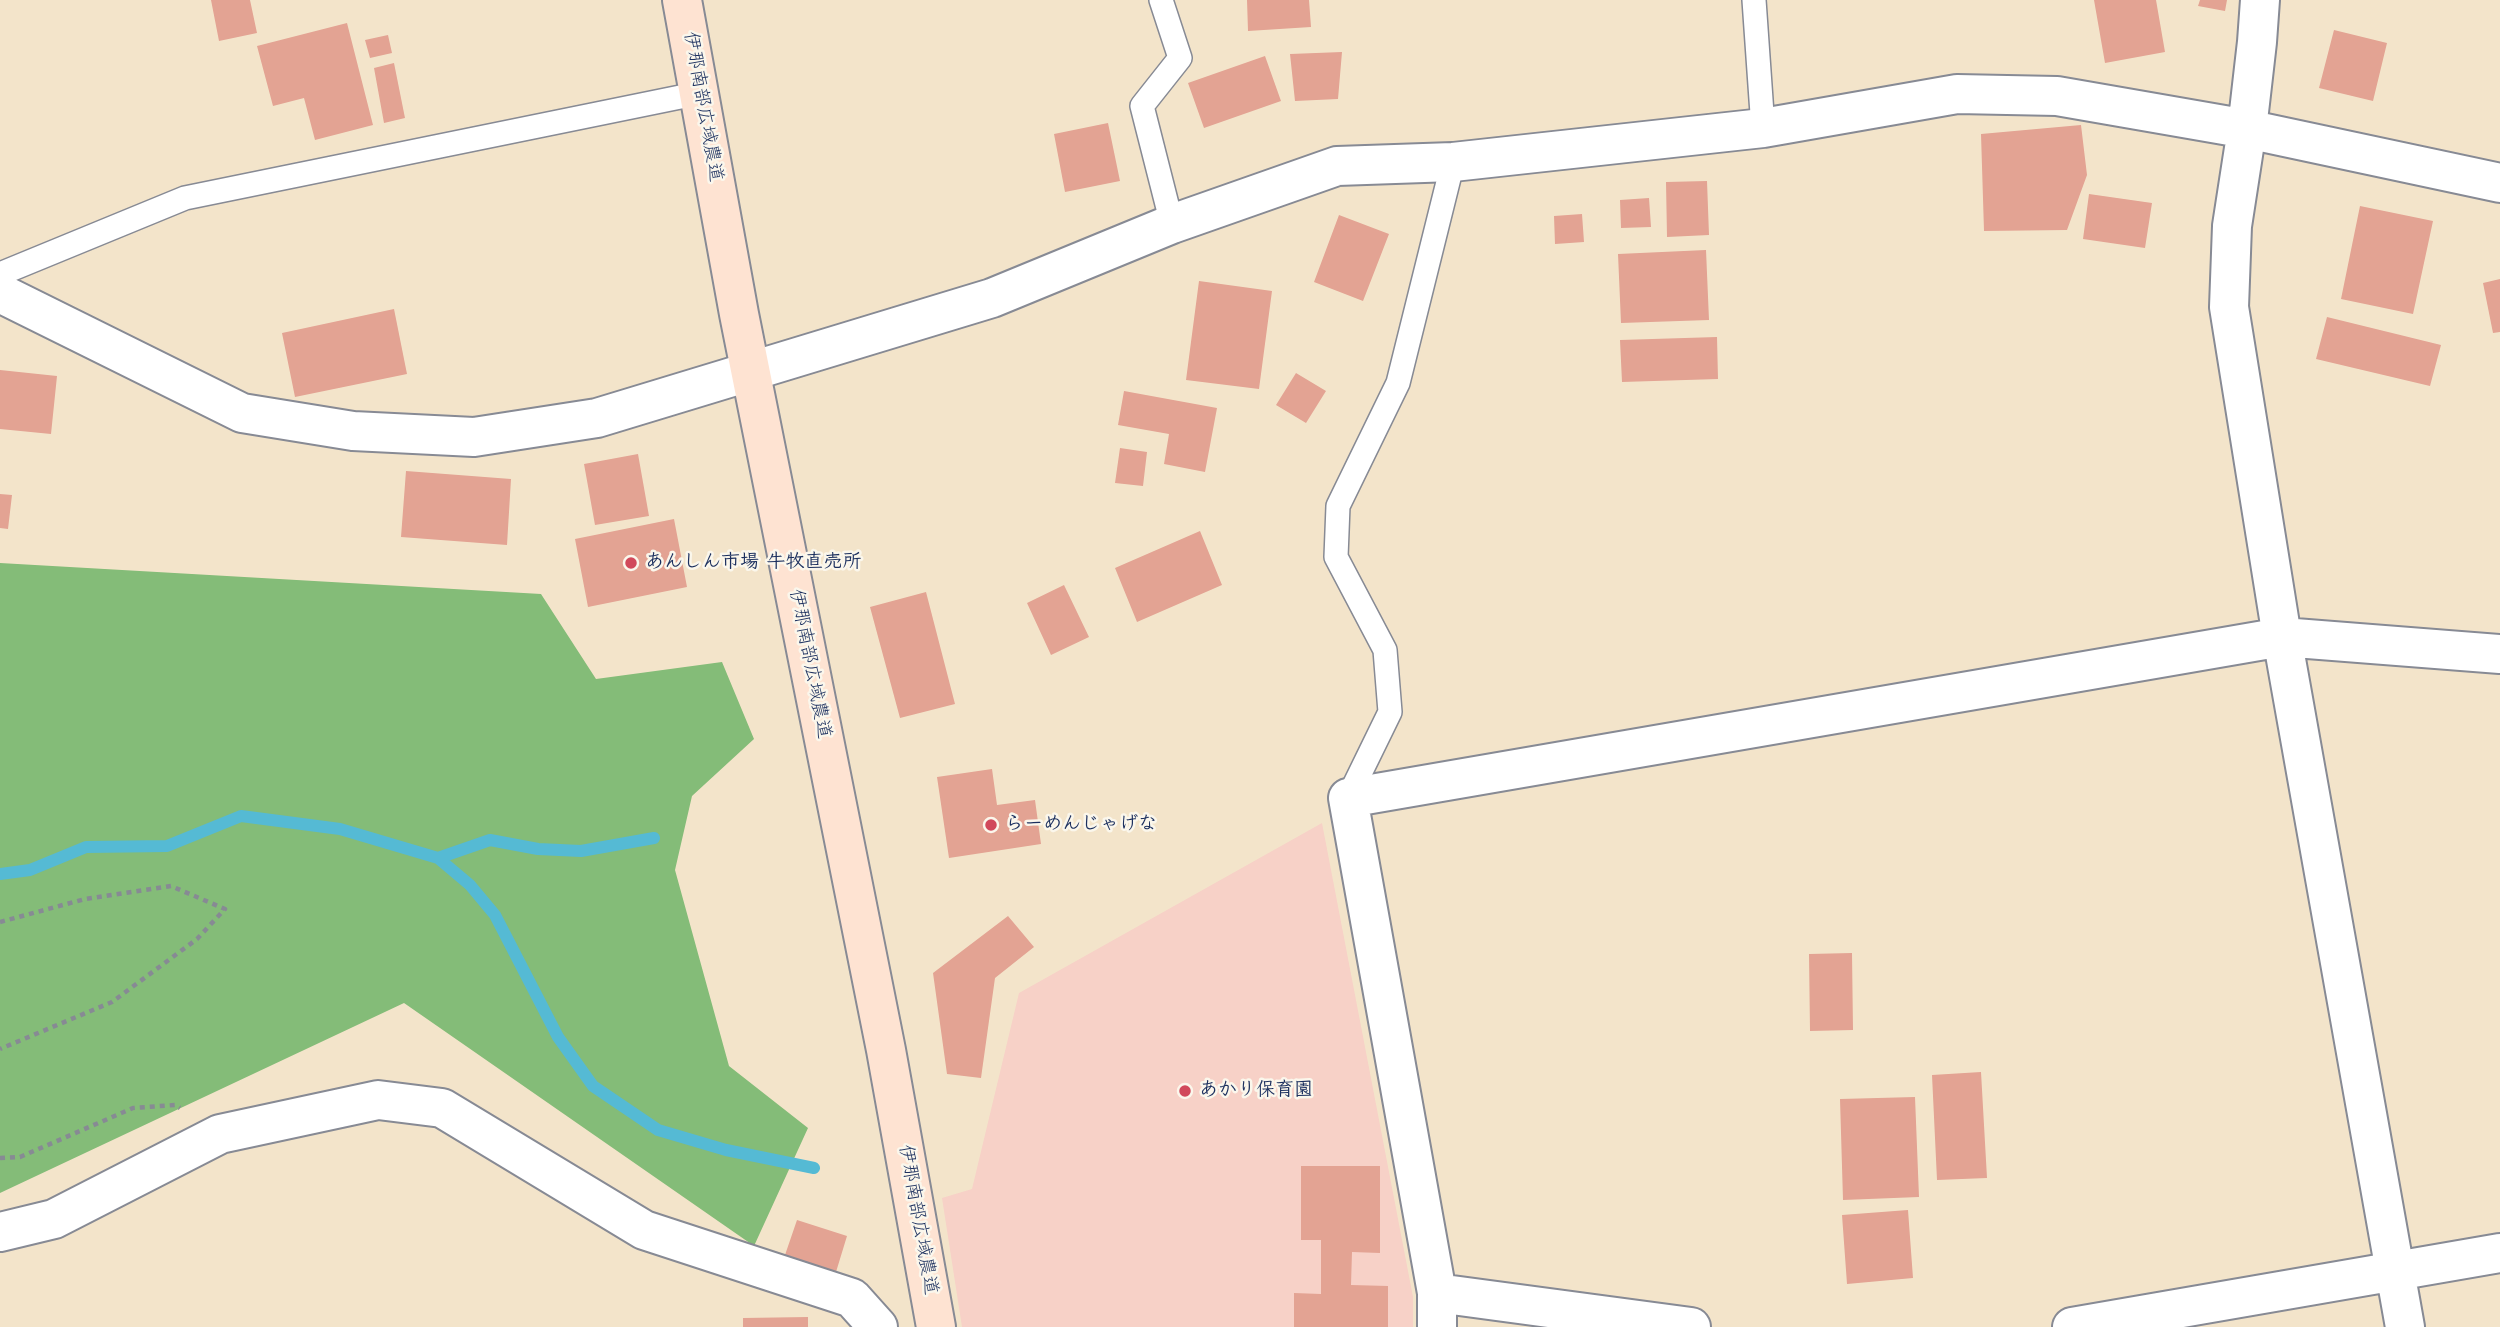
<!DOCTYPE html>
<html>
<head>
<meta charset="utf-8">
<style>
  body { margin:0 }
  canvas { display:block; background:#f3e4ca }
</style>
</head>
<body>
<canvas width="2500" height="1327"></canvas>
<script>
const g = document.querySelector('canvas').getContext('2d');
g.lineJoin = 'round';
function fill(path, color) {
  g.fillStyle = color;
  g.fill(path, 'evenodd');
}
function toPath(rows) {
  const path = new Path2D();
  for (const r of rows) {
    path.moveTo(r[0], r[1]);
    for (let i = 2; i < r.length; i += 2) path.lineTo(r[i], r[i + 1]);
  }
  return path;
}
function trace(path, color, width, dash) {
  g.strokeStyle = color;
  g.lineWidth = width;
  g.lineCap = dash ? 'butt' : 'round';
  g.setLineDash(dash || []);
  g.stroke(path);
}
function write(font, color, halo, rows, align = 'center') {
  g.font = font + ' "Architects Daughter","Klee One",sans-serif';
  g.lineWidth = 5;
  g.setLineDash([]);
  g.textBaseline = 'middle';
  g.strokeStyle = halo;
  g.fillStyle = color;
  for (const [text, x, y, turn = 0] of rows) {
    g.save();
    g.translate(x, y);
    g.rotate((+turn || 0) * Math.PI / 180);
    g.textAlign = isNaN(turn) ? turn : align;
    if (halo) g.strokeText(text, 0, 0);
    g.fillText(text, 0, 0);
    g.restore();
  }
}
const built = toPath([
  [1322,823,1413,1297,1413,1327,962,1327,942,1198,972,1189,1019,993]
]);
const forest = toPath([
  [0,563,541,594,596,679,722,662,754,739,692,796,675,870,729,1066,808,1128,754,1246,404,1003,0,1193]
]);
const stream = toPath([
  [438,858,490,840,538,849,581,851,654,838],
  [0,874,30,870,86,847,167,846,241,816,340,829,438,858,470,885,495,915,558,1037,593,1086,658,1130,726,1150,814,1168]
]);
const building = toPath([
  [211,0,250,0,257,33,219,41],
  [1247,0,1309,0,1311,27,1248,31],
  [2094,0,2156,0,2165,52,2105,63],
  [2200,0,2227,0,2225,11,2198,6],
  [347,23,373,125,315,140,304,98,273,106,257,46],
  [2334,30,2387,43,2373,101,2319,88],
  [388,35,392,53,370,58,365,40],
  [1342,52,1338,99,1295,101,1290,54],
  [1265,56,1281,101,1204,128,1188,83],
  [394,63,405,118,384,123,374,68],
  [1108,123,1120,181,1065,192,1054,134],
  [2081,125,2087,175,2067,230,1984,231,1981,134],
  [1707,181,1709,235,1667,237,1666,182],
  [2089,194,2152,203,2145,248,2083,239],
  [1649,198,1651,227,1621,228,1620,200],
  [2360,206,2433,221,2413,314,2341,299],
  [1582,214,1584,242,1555,244,1554,216],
  [1339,215,1389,234,1363,301,1314,282],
  [1706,250,1709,320,1621,323,1618,254],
  [2500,279,2500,332,2493,333,2483,283],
  [1199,281,1272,291,1259,389,1186,380],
  [394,309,407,374,295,397,282,333],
  [2327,317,2441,345,2430,386,2316,359],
  [1717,337,1718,379,1622,382,1620,340],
  [0,370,57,376,51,434,0,429],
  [1296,373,1326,391,1306,423,1276,405],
  [1124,391,1217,408,1205,472,1164,464,1169,434,1118,425],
  [1120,448,1147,452,1143,486,1115,483],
  [638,454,649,516,595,525,584,464],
  [406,471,511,479,507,545,401,537],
  [0,494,12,495,8,529,0,528],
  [674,519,687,587,588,607,575,539],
  [1200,531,1222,585,1137,622,1115,568],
  [1064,585,1089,637,1051,655,1027,603],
  [926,592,955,704,900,718,870,607],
  [992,769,997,805,1035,800,1041,844,949,858,937,777],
  [1008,916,1034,947,995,978,981,1078,947,1074,933,973],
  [1852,953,1853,1030,1810,1031,1809,954],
  [1981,1072,1987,1178,1937,1180,1932,1075],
  [1915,1097,1919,1197,1843,1200,1840,1099],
  [1301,1166,1380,1166,1380,1253,1352,1252,1351,1285,1388,1286,1388,1327,1294,1327,1294,1293,1321,1294,1321,1240,1301,1240],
  [1908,1210,1913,1278,1847,1284,1842,1215],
  [797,1220,847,1236,836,1272,785,1255],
  [808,1317,808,1327,743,1327,743,1318]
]);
const path = toPath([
  [0,922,85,899,171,886,225,909,197,939,112,1002,0,1049],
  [0,1158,20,1157,133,1108,175,1105,180,1108]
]);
const lane = toPath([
  [1161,0,1180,58,1142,106,1172,224],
  [1754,0,1763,128],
  [0,274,185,198,700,93],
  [1348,798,1390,712,1385,650,1336,557,1338,506,1398,383,1453,162]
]);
const street = toPath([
  [2260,0,2257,42,2247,129,2232,226,2229,307,2282,637,2405,1327],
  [0,293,242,413,353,431,474,437,597,418,992,298,1172,224,1337,166,1453,162,1763,128,1957,94,2057,96,2247,129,2500,183],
  [0,1232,54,1219,220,1134,378,1100,442,1108,644,1230,852,1298,878,1327],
  [1437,1293,1691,1327],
  [1437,1327,1437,1293,1348,798,2282,637,2500,654],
  [2072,1327,2500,1253]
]);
const secondary = toPath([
  [682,0,739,314,886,1050,936,1327]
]);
const markers = [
  [631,563,7,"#d1495b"],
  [991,825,7,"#d1495b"],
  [1185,1091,7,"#d1495b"]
];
const streetNames = [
  ["伊那南部広域農道",702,107,80],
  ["伊那南部広域農道",809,664,79],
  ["伊那南部広域農道",917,1220,80]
];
const poiNames = [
  ["あんしん市場 牛牧直売所",645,563],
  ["らーめんじゃげな",1005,825],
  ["あかり保育園",1199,1091]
];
fill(built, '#f7d1c7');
fill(forest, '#84bc78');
trace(stream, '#55bad4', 12);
fill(building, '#e3a393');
trace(lane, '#878a94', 26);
trace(street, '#878a94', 42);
trace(secondary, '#878a94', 42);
trace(path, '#878a94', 4.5, [5, 5]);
trace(lane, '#fff', 23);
trace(street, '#fff', 38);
trace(secondary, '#fee3d2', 38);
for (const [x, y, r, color] of markers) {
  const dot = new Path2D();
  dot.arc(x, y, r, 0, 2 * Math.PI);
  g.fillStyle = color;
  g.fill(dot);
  trace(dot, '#fbf7ec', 2.5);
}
write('19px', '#1b2f5e', '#fbf7ec', streetNames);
write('bold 19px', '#1b2f5e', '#fbf7ec', poiNames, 'left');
</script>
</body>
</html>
